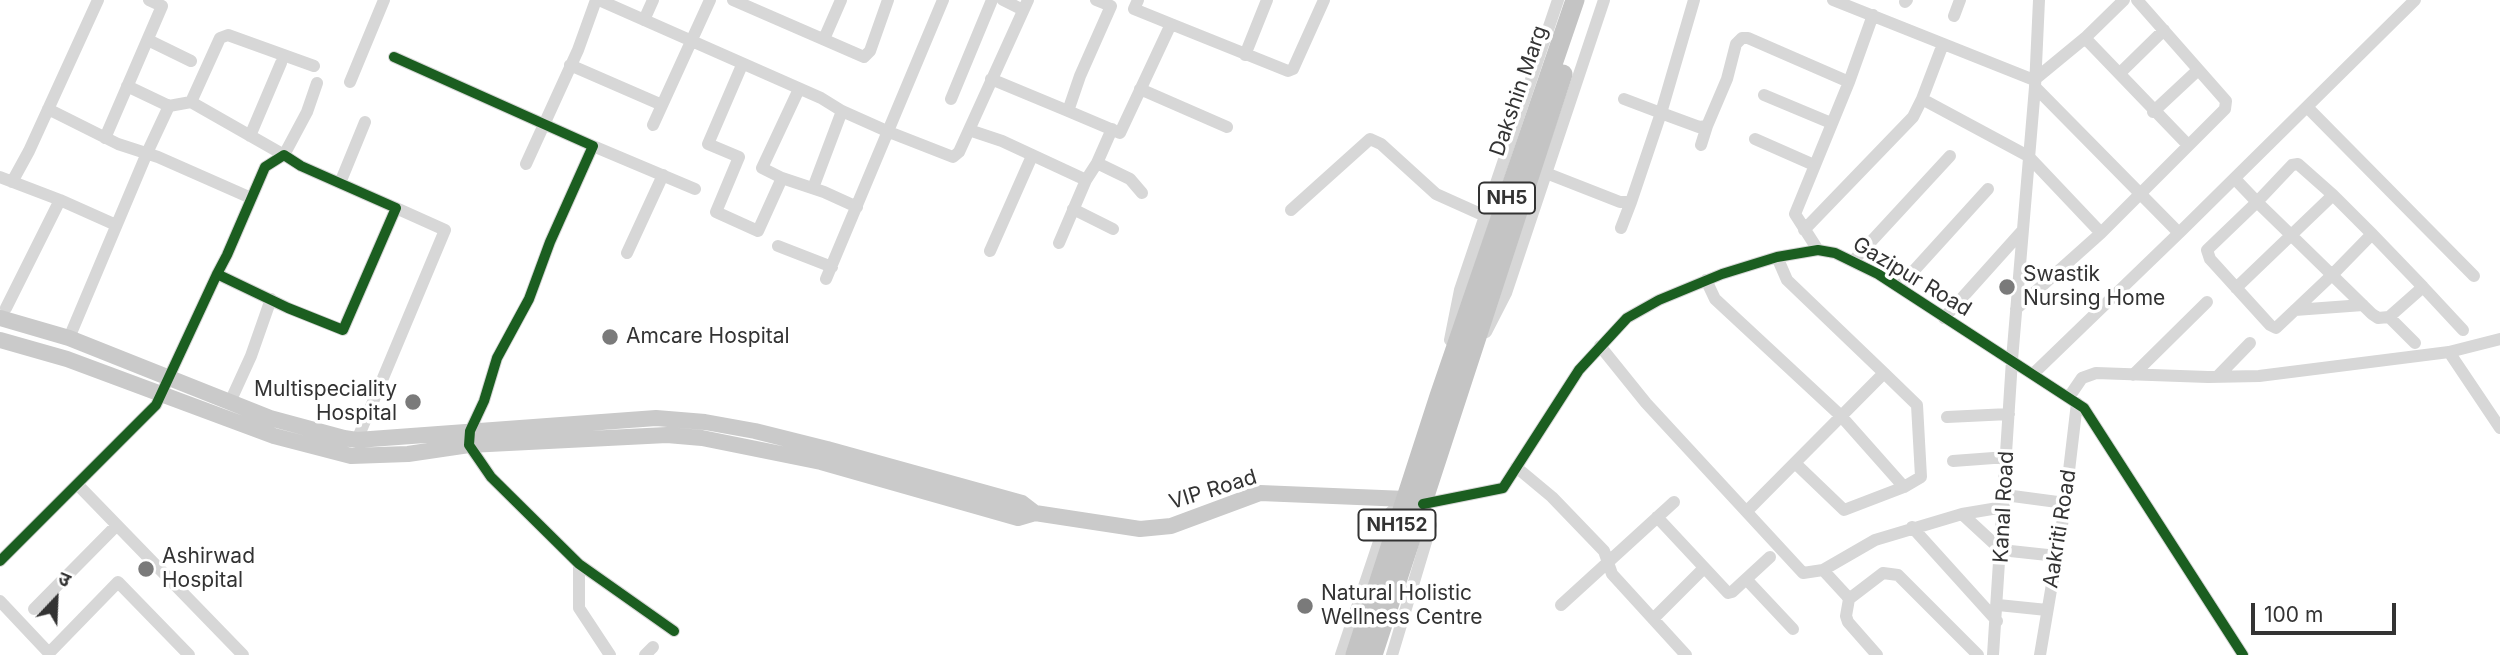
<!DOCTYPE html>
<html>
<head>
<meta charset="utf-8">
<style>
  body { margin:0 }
  #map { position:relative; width:2500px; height:655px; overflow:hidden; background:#fff; font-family:Inter,"Noto Sans Devanagari",sans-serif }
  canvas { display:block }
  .north { position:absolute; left:21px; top:564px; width:70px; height:70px; -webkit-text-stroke:5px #fff; paint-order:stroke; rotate:23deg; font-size:19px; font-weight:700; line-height:28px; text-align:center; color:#333 }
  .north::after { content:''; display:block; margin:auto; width:24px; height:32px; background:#333; clip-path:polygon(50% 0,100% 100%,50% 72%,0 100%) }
  .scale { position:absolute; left:2251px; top:603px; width:145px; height:32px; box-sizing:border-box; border:4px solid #333; border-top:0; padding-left:9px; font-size:21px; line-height:24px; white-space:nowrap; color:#333; -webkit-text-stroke:5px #fff; paint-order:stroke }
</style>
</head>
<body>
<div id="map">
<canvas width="2500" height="655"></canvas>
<div class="north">उ</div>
<div class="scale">100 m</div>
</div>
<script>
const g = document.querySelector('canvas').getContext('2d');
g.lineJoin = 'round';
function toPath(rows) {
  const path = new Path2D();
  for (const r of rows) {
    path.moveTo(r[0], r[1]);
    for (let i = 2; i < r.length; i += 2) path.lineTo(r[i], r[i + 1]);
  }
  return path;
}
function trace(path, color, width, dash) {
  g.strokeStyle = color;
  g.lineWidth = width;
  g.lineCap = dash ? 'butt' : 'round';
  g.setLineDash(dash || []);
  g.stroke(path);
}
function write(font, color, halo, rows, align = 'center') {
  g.font = font + ' Inter,sans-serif';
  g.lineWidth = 7;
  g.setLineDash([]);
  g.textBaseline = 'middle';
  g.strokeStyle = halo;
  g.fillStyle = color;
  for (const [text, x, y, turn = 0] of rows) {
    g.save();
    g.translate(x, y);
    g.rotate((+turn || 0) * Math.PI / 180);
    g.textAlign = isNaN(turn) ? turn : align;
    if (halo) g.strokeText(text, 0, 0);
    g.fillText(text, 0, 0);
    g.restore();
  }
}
const minor = toPath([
  [599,0,821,98,842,111,889,132,953,157,959,152,1028,0],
  [733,0,864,57,870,51,888,0],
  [1003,0,1023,10],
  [1096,0,1111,6,1080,76,1068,111,1120,133,1171,24,1288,71,1293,69,1324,0],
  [1138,0,1134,9,1171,24],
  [1833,0,2034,80,2085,38,2124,0],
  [1905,2,1907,0],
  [1954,16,1960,0],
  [644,20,653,0],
  [2085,38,2187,144],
  [824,39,841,0],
  [148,40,191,61],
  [1245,55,1267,0],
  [394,57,593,146,550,242,529,299,497,358,484,401,470,431,469,445,491,477,579,564,674,631],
  [570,65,662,105],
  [742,65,708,144,739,157,716,212,758,231,782,178],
  [2120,73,2164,30],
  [991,79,1068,111],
  [350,82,384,0],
  [1849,82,1873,15],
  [2035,87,2179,233,2415,0],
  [799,89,762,168,782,178,824,192,857,207],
  [1140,89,1227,127],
  [1764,95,1831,123],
  [951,99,992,0],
  [1624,99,1661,113,1694,0],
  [1922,99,2028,156,2101,233],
  [191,102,220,38,228,35,314,66],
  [169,106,191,102,284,155,307,112,317,83],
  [2307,107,2474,276],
  [48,109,118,144,158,157,251,198],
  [2153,112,2198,70],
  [653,125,710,0],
  [969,130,1002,141,1086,180,1059,243],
  [250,136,281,63],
  [105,138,162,6,149,0],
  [1755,139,1814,165],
  [1701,145,1707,126],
  [593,146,695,189],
  [1097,163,1112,129],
  [526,164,578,50,596,0],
  [1546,173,1620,202,1631,202,1661,113,1699,127,1707,126,1727,79,1736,44,1742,38,1748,38,1849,82,1795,214,1818,250],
  [0,177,60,200,116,225],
  [2235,179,2257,202,2292,236,2372,314,2378,318,2389,317,2423,287,2372,234,2333,195,2298,164,2292,165,2257,202,2207,250,2210,259,2270,325,2276,328,2332,275,2372,234],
  [1086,180,1097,163,1130,179,1142,193],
  [12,182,29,151,98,0],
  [340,183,365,122],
  [813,188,842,111],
  [1073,209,1113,229],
  [1291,210,1370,139,1381,144,1436,194,1485,216],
  [1621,228,1631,202],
  [1804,230,1913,117,1922,99,1943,44],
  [778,246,832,267],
  [990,251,1032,156],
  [627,253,663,175],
  [1854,260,1950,156],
  [826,279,943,0],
  [1706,280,1715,299,1841,416,1904,487],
  [1899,287,1988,189],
  [2423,287,2463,330],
  [2236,288,2333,195],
  [6,308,60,200],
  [2016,309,2101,233,2225,109,2226,101,2137,0],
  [2295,310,2363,305],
  [2389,317,2415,343],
  [1944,318,2023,230],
  [1486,332,1506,293,1604,0],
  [69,338,147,153,169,106,127,86],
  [1450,340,1460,290,1558,0],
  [1600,346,1646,403,1803,573,1823,570,1846,595,1849,599,1846,616,1848,622,1877,655],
  [2449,352,2500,428],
  [2033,374,2179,233],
  [2133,375,2207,302],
  [2217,377,2250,343],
  [2069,397,2082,378,2096,373,2208,377,2259,376,2449,352,2500,339],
  [230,402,251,356,271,299],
  [1947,417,2009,414],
  [357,440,445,230,396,208],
  [1953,461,2007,457],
  [1795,463,1844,510,1904,487,1921,477,1917,405,1884,373],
  [1516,467,1552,497,1604,551,1612,574,1686,655],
  [77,484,243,655],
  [2005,495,2065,503],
  [1423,504,1503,488,1579,370,1627,318,1659,300,1722,274,1777,257,1818,250,1835,253,1878,274,2084,408,2243,655],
  [1747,511,1884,373,1787,280,1777,257],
  [1962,514,2001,550,2057,556],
  [1657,517,1728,593,1732,592,1770,557],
  [1912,527,1997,621],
  [0,561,156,405,217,274,227,255,265,167,284,155,301,166,396,208,343,330,288,308,217,274],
  [579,564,579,608,610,655],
  [1823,570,1875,540,1962,514,2004,507],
  [1746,579,1793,629],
  [1849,599,1883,573,1898,575,1978,655],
  [0,601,49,653,118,582,189,655],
  [1561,605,1674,502],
  [1998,605,2047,610],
  [34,609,117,525],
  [1653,619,1704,568],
  [645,655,653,647],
  [1341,655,1388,515,1403,501],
  [1392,655,1431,525,1421,510],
  [1993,655,2012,360,2035,87,2039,0],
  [2040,655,2064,513,2077,403]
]);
const major = toPath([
  [0,318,69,338,270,418,344,438,357,440,656,418,705,422,755,431,827,449,1022,503,1035,513],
  [0,340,67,359,274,436,351,456,408,454,469,445,667,435,702,438,821,462,1018,518,1035,513,1140,529,1171,526,1260,493,1406,499]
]);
const highway = toPath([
  [1355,655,1439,396,1575,0],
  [1373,655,1563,74]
]);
const cycleway = toPath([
  [394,57,593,146,550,242,529,299,497,358,484,401,470,431,469,445,491,477,579,564,674,631],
  [1423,504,1503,488,1579,370,1627,318,1659,300,1722,274,1777,257,1818,250,1835,253,1878,274,2084,408,2243,655],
  [0,561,156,405,217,274,227,255,265,167,284,155,301,166,396,208,343,330,288,308,217,274]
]);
const markers = [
  [2007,287,9,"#7a7a7a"],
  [610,337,9,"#7a7a7a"],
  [413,402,9,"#7a7a7a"],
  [146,569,9,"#7a7a7a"],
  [1305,606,9,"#7a7a7a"]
];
const shields = [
  [1507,198,56],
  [1397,525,77]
];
const shieldNames = [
  ["NH5",1507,198],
  ["NH152",1397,525]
];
const streetNames = [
  ["Dakshin Marg",1519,91,-71],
  ["Gazipur Road",1912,277,31],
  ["VIP Road",1213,490,-17],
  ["Kanal Road",2004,507,-87],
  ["Aakriti Road",2060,529,-81]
];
const poiNames = [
  ["Swastik",2023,275],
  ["Nursing Home",2023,299],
  ["Amcare Hospital",626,337],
  ["Multispeciality",397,390,"right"],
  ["Hospital",397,414,"right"],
  ["Ashirwad",162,557],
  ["Hospital",162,581],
  ["Natural Holistic",1321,594],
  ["Wellness Centre",1321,618]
];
trace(minor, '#d7d7d7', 12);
trace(major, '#cacaca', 16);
trace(highway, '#c4c4c4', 19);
trace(cycleway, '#1b5e20', 10);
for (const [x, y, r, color] of markers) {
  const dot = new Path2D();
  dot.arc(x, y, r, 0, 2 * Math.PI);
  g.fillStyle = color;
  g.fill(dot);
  trace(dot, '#fff', 2.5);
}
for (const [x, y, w] of shields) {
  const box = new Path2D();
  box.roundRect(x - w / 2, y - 15.5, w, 31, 5);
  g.fillStyle = '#fff';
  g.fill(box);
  trace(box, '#333', 2);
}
write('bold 19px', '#333', null, shieldNames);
write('21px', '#333', '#fff', streetNames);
write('21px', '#333', '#fff', poiNames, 'left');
</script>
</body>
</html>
